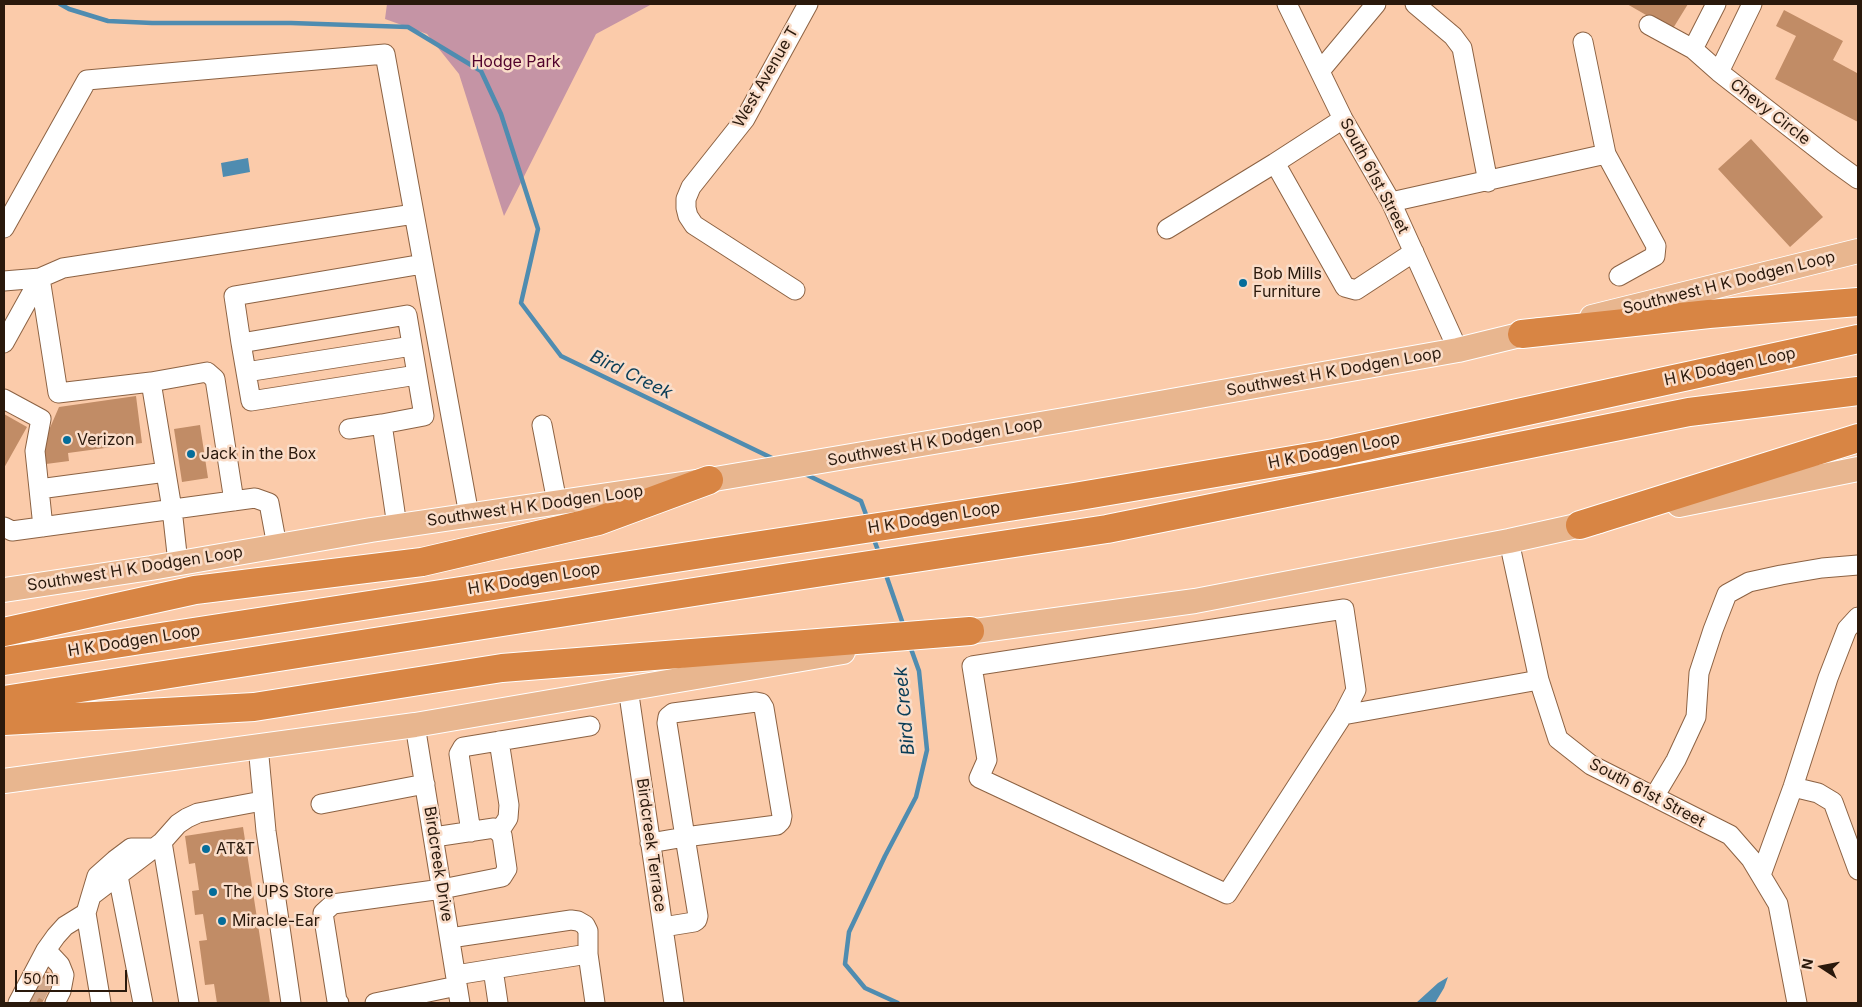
<!DOCTYPE html>
<html>
<head>
<meta charset="utf-8">
<style>
  body { margin:0 }
  #map { position:relative; width:1862px; height:1007px; overflow:hidden; background:#fbcbaa; font-family:Inter,sans-serif }
  canvas { display:block }
  .frame { position:absolute; inset:0; border:5px solid #2a190c; pointer-events:none }
  .north { position:absolute; left:1797px; top:942px; width:50px; height:50px; -webkit-text-stroke:4px #faddc9; paint-order:stroke; rotate:281deg; font-size:14px; font-weight:700; line-height:20px; text-align:center; color:#2a190c }
  .north::after { content:''; display:block; margin:auto; width:18px; height:22px; background:#2a190c; clip-path:polygon(50% 0,100% 100%,50% 72%,0 100%) }
  .scale { position:absolute; left:15px; top:970px; width:112px; height:22px; box-sizing:border-box; border:2px solid #2a190c; border-top:0; padding-left:6px; font-size:15px; line-height:18px; white-space:nowrap; color:#2a190c; -webkit-text-stroke:4px #faddc9; paint-order:stroke }
</style>
</head>
<body>
<div id="map">
<canvas width="1862" height="1007"></canvas>
<div class="frame"></div>
<div class="north">N</div>
<div class="scale">50 m</div>
</div>
<script>
const g = document.querySelector('canvas').getContext('2d');
g.lineJoin = 'round';
function fill(path, color) {
  g.fillStyle = color;
  g.fill(path, 'evenodd');
}
function toPath(rows) {
  const path = new Path2D();
  for (const r of rows) {
    path.moveTo(r[0], r[1]);
    for (let i = 2; i < r.length; i += 2) path.lineTo(r[i], r[i + 1]);
  }
  return path;
}
function trace(path, color, width, dash) {
  g.strokeStyle = color;
  g.lineWidth = width;
  g.lineCap = dash ? 'butt' : 'round';
  g.setLineDash(dash || []);
  g.stroke(path);
}
function write(font, color, halo, rows, align = 'center') {
  g.font = font + ' Inter,sans-serif';
  g.lineWidth = 5;
  g.setLineDash([]);
  g.textBaseline = 'middle';
  g.strokeStyle = halo;
  g.fillStyle = color;
  for (const [text, x, y, turn = 0] of rows) {
    g.save();
    g.translate(x, y);
    g.rotate((+turn || 0) * Math.PI / 180);
    g.textAlign = isNaN(turn) ? turn : align;
    if (halo) g.strokeText(text, 0, 0);
    g.fillText(text, 0, 0);
    g.restore();
  }
}
const green = toPath([
  [387,4,652,4,596,34,504,216,459,74,427,34,385,19]
]);
const water = toPath([
  [248,158,250,172,223,177,221,163],
  [1448,977,1444,988,1435,1003,1416,1003,1438,983]
]);
const stream = toPath([
  [60,4,69,9,108,21,152,23,291,23,408,27,481,71,501,114,538,229,521,303,561,356,776,460],
  [803,473,861,501,868,520],
  [873,537,879,553],
  [885,572,904,627],
  [898,1003,865,988,845,964,849,932,885,856,916,797,927,750,919,671,910,646]
]);
const building = toPath([
  [1627,4,1688,4,1672,30],
  [1784,10,1843,41,1833,60,1857,73,1858,70,1858,122,1775,79,1796,36,1776,26],
  [1751,139,1823,217,1790,247,1718,169],
  [136,396,142,443,68,453,69,461,46,464,43,444,59,407],
  [4,414,27,427,4,468],
  [200,425,208,478,182,482,174,429],
  [243,827,270,1003,217,1003,214,984,205,985,199,941,207,940,203,914,195,915,192,891,199,890,195,863,189,864,185,836],
  [44,970,56,976,42,1003,27,1003]
]);
const minorTunnel = toPath([
  [36,985,48,992],
  [29,999,36,1003]
]);
const minor = toPath([
  [1287,4,1343,119,1391,202,1458,350],
  [1415,4,1453,36,1462,48,1488,182],
  [1716,4,1693,49,1719,72],
  [1752,4,1719,72,1833,161,1858,179],
  [1649,25,1693,49],
  [1320,71,1376,4],
  [1343,119,1275,163,1345,287,1356,290,1414,252],
  [1606,154,1656,246,1655,256,1619,276],
  [1391,202,1606,154,1583,42],
  [4,228,87,80,385,54,469,515],
  [1167,229,1275,163],
  [4,281,40,278,58,393,151,382],
  [795,290,694,225,688,216,686,208,686,199,691,187,745,119,808,4],
  [4,343,40,278,63,268,414,214],
  [241,343,251,401,417,375],
  [246,372,412,346],
  [4,399,41,419,35,451,43,527],
  [382,424,424,416,407,315,241,343,234,296,423,264],
  [542,425,557,502],
  [349,429,382,424,397,526],
  [39,489,166,472],
  [4,527,12,531,255,498,269,503,277,546],
  [1509,541,1539,680,1558,739,1591,765,1730,835,1751,859,1778,904,1797,1003],
  [178,563,172,509,151,382,207,372,215,379,234,501],
  [1344,609,1356,690,1343,715,1227,894,979,778,987,760,972,666,1344,609],
  [628,688,674,1003],
  [1343,715,1539,680],
  [415,725,460,1003],
  [258,746,266,831,291,1003],
  [1793,787,1818,793,1833,802,1858,870],
  [1654,797,1676,760,1696,717,1699,673,1713,630,1727,594,1749,582,1781,575,1822,568,1858,565],
  [321,804,425,784],
  [471,832,459,754,463,747,590,726],
  [499,832,508,818,509,805,499,741],
  [162,842,189,1003],
  [650,843,685,837,777,825,781,821,782,816,764,708,761,703,756,702,673,713,668,717,667,723,685,837,698,916,697,920,694,922,663,927],
  [1761,875,1793,787,1828,678,1847,629,1858,617],
  [118,876,143,1003],
  [91,896,97,876,115,860,131,848,151,848],
  [450,938,571,920,578,921,585,925,588,931,588,954,595,1003],
  [46,950,60,965,64,975,61,991,55,1003],
  [493,969,588,954],
  [456,975,493,969,498,1003],
  [18,1003,46,950,56,936,65,926,86,913],
  [101,1003,86,913,91,896,162,842,178,824,187,818,198,813,262,801],
  [339,1003,337,1001,323,913,333,904,442,889,502,877,507,869,502,835,494,828,434,837],
  [375,1003,457,986]
]);
const major = toPath([
  [1592,317,1858,251],
  [1679,505,1858,469],
  [4,590,151,568,371,530,709,480,1070,419,1458,350,1540,330],
  [953,634,1195,601,1509,541,1599,521],
  [4,781,415,725,843,652]
]);
const highway = toPath([
  [1522,334,1709,314,1858,302],
  [1580,525,1858,438],
  [4,632,195,590,422,562,598,521,709,480],
  [4,661,1074,497,1334,453,1858,339],
  [4,700,790,577,1107,529,1689,412,1858,391],
  [4,721,254,707,502,668,970,631]
]);
const markers = [
  [1243,283,5,"#056d9a"],
  [67,440,5,"#056d9a"],
  [191,454,5,"#056d9a"],
  [206,849,5,"#056d9a"],
  [213,892,5,"#056d9a"],
  [222,921,5,"#056d9a"]
];
const parkNames = [
  ["Hodge Park",516,62]
];
const streetNames = [
  ["West Avenue T",766,77,-60],
  ["Chevy Circle",1770,112,38],
  ["South 61st Street",1374,176,62],
  ["Southwest H K Dodgen Loop",1729,283,-14],
  ["H K Dodgen Loop",1730,367,-12],
  ["Southwest H K Dodgen Loop",1334,372,-10],
  ["Southwest H K Dodgen Loop",935,442,-10],
  ["H K Dodgen Loop",1334,451,-11],
  ["Southwest H K Dodgen Loop",535,506,-8],
  ["H K Dodgen Loop",934,518,-9],
  ["Southwest H K Dodgen Loop",135,569,-9],
  ["H K Dodgen Loop",534,579,-9],
  ["H K Dodgen Loop",134,641,-9],
  ["South 61st Street",1647,793,28],
  ["Birdcreek Terrace",651,845,82],
  ["Birdcreek Drive",438,864,81]
];
const poiNames = [
  ["Bob Mills",1253,274],
  ["Furniture",1253,292],
  ["Verizon",77,440],
  ["Jack in the Box",201,454],
  ["AT&T",216,849],
  ["The UPS Store",223,892],
  ["Miracle-Ear",232,921]
];
const waterNames = [
  ["Bird Creek",631,375,26],
  ["Bird Creek",905,711,-95]
];
fill(green, '#c594a5');
fill(water, '#4f8cb0');
trace(stream, '#4f8cb0', 4.5);
fill(building, '#c18c66');
trace(minorTunnel, '#d1a78a', 19, [19, 9]);
trace(minor, '#8c6243', 21);
trace(major, '#fff', 26);
trace(highway, '#fff', 30);
trace(minor, '#fff', 19);
trace(major, '#e8b68f', 24);
trace(highway, '#d88544', 28);
for (const [x, y, r, color] of markers) {
  const dot = new Path2D();
  dot.arc(x, y, r, 0, 2 * Math.PI);
  g.fillStyle = color;
  g.fill(dot);
  trace(dot, '#faddc9', 2);
}
write('16px', '#51022c', '#faddc9', parkNames);
write('16px', '#2a190c', '#faddc9', streetNames);
write('16px', '#2a190c', '#faddc9', poiNames, 'left');
write('italic 18px', '#093d57', '#faddc9', waterNames);
</script>
</body>
</html>
